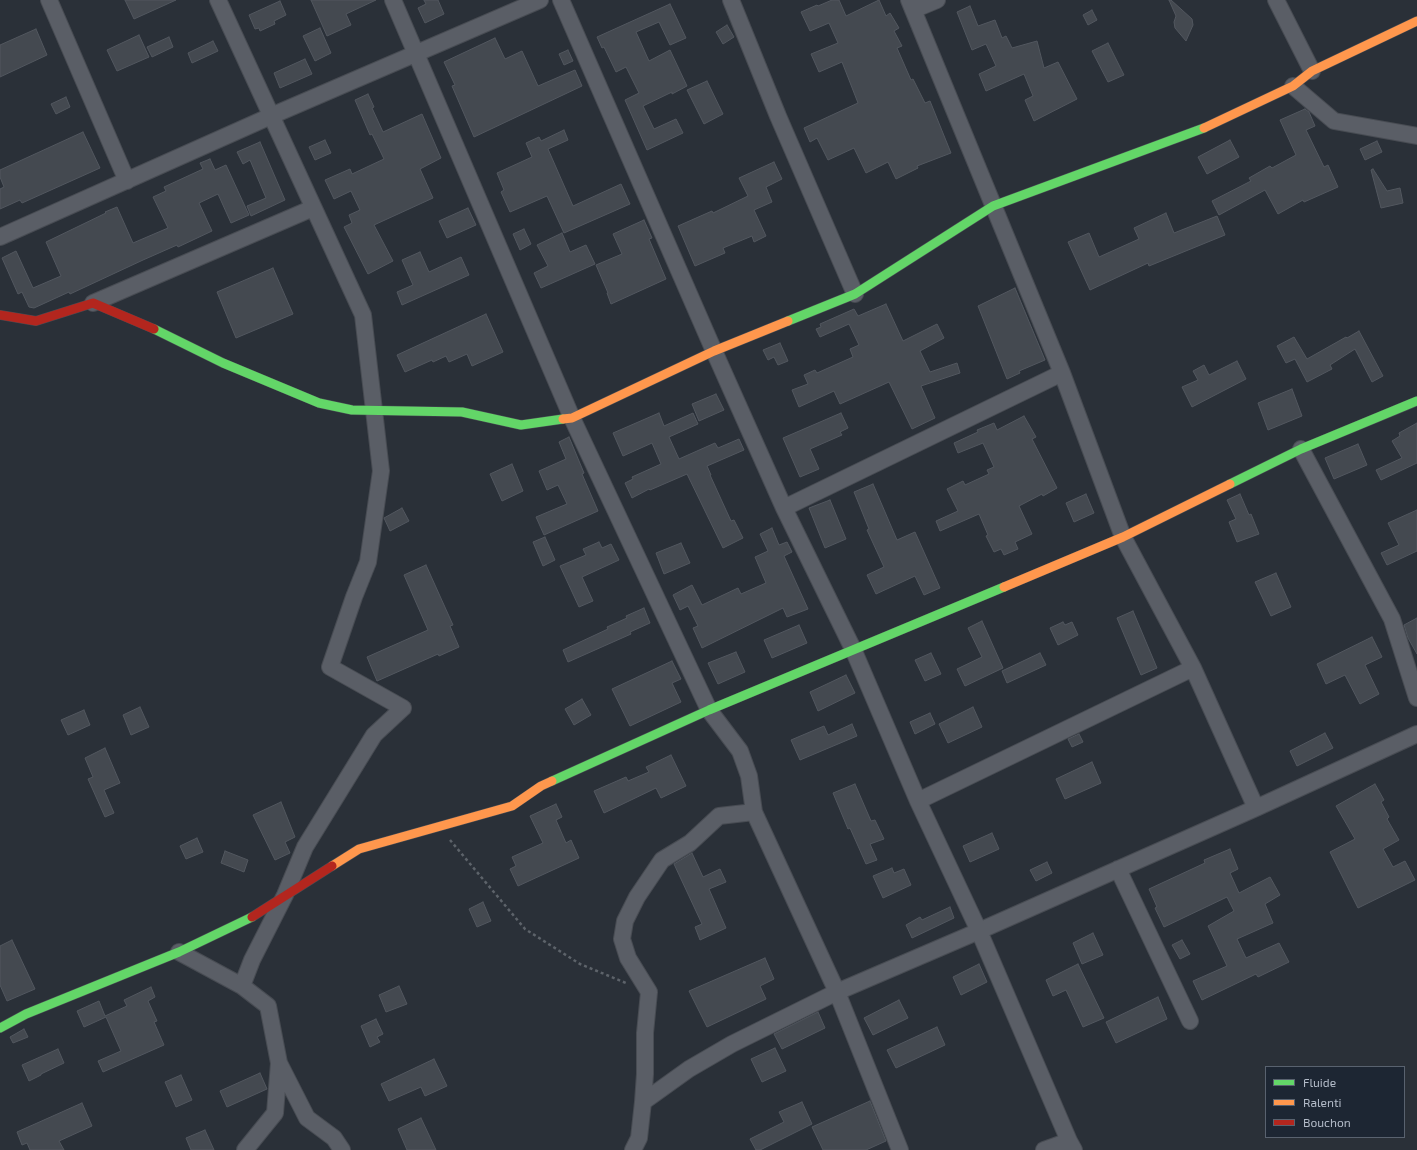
<!DOCTYPE html>
<html>
<head>
<meta charset="utf-8">
<style>
  body { margin:0 }
  #map { position:relative; width:1417px; height:1150px; overflow:hidden; background:#2a3038; font-family:"Exo 2",sans-serif }
  canvas { display:block }
  .legend { position:absolute; left:1265px; top:1066px; width:140px; height:72px; box-sizing:border-box; background:#1d2633; border:1px solid #59626f; margin:0; padding:5px 7px; list-style:none; font-size:12px; color:#b4bcc9 }
  .legend li { display:flex; align-items:center; gap:8px; height:20px }
  .legend b { width:20px; border:1px solid #59626f }
</style>
</head>
<body>
<div id="map">
<canvas width="1417" height="1150"></canvas>
<ul class="legend">
<li><b style="height:5px;background:#63d668"></b>Fluide</li>
<li><b style="height:5px;background:#ff974d"></b>Ralenti</li>
<li><b style="height:5px;background:#b3261e"></b>Bouchon</li>
</ul>
</div>
<script>
const g = document.querySelector('canvas').getContext('2d');
g.lineJoin = 'round';
function fill(path, color) {
  g.fillStyle = color;
  g.fill(path, 'evenodd');
}
function toPath(rows) {
  const path = new Path2D();
  for (const r of rows) {
    path.moveTo(r[0], r[1]);
    for (let i = 2; i < r.length; i += 2) path.lineTo(r[i], r[i + 1]);
  }
  return path;
}
function trace(path, color, width, dash) {
  g.strokeStyle = color;
  g.lineWidth = width;
  g.lineCap = dash ? 'butt' : 'round';
  g.setLineDash(dash || []);
  g.stroke(path);
}
const building = toPath([
  [125,0,176,0,134,19,125,0],
  [311,0,376,0,346,14,351,25,327,36,311,0],
  [424,0,438,0,444,14,425,23,418,8,426,4,424,0],
  [832,0,839,0,846,16,879,0,886,16,890,13,899,28,894,31,902,46,897,48,911,80,913,79,925,103,930,101,951,153,917,166,918,168,896,179,888,162,866,173,854,148,828,160,817,138,810,142,804,128,858,103,842,62,819,72,811,54,838,43,829,23,810,31,801,12,817,5,818,6,832,0],
  [1169,0,1171,0,1192,19,1193,25,1186,41,1175,28,1174,22,1176,16,1169,0],
  [280,1,286,15,274,21,275,24,260,31,259,28,255,29,249,15,280,1],
  [670,4,686,38,670,45,659,22,636,32,649,61,670,50,687,86,672,94,672,92,643,106,654,129,676,119,683,133,647,150,625,100,639,93,626,67,616,72,604,47,602,48,597,37,670,4],
  [970,6,978,26,995,20,1002,38,1006,36,1012,48,1037,41,1044,68,1058,62,1077,99,1034,121,1025,100,1033,96,1024,74,986,91,979,74,996,66,986,44,972,50,957,12,970,6],
  [1092,10,1097,20,1088,25,1083,15,1092,10],
  [727,25,734,37,723,44,716,32,727,25],
  [320,28,331,53,315,61,303,36,320,28],
  [36,29,47,55,0,77,0,45,36,29],
  [139,35,149,57,117,71,107,50,139,35],
  [169,37,173,47,152,57,147,47,169,37],
  [495,38,505,59,522,51,538,86,575,70,582,86,474,137,452,86,455,85,444,62,495,38],
  [213,41,218,51,192,63,188,53,213,41],
  [1108,43,1124,75,1108,82,1092,51,1108,43],
  [568,50,573,61,564,65,559,54,568,50],
  [305,59,312,74,280,88,274,73,305,59],
  [707,81,723,114,704,124,687,90,707,81],
  [368,94,374,107,372,108,383,132,422,114,441,158,420,169,433,198,374,225,393,261,368,274,344,227,352,223,349,215,360,210,351,191,334,199,325,180,350,169,352,174,384,159,372,134,370,135,355,100,368,94],
  [66,97,70,107,56,114,51,104,66,97],
  [1305,109,1309,112,1315,126,1306,130,1324,167,1328,165,1338,187,1304,202,1303,200,1278,214,1265,190,1219,215,1212,201,1251,181,1249,178,1270,166,1272,168,1296,155,1280,120,1305,109],
  [564,130,568,140,548,149,573,206,621,184,630,204,564,233,547,196,510,212,501,192,504,190,497,173,532,157,526,143,539,137,541,141,564,130],
  [83,132,100,168,22,203,20,200,0,209,0,189,4,187,0,177,0,170,83,132],
  [325,140,331,153,315,160,309,147,325,140],
  [1230,140,1239,157,1207,174,1198,157,1230,140],
  [1377,141,1382,152,1365,160,1360,149,1377,141],
  [260,142,285,200,251,216,247,206,266,198,250,160,243,164,237,152,260,142],
  [210,159,215,170,226,165,249,215,231,223,218,194,199,203,212,231,178,247,177,245,143,260,70,294,69,292,34,308,29,307,22,292,18,294,2,258,16,251,33,288,61,276,46,242,106,213,105,212,117,207,133,243,168,228,153,197,166,191,164,187,203,169,200,163,210,159],
  [774,162,782,179,766,187,772,202,754,210,766,236,754,242,752,236,723,248,725,253,695,266,678,226,712,211,713,213,748,196,739,178,774,162],
  [1373,169,1387,191,1400,188,1403,203,1381,208,1371,170,1373,169],
  [468,208,476,225,447,238,439,221,468,208],
  [1166,213,1174,233,1217,216,1225,235,1149,266,1148,263,1090,290,1068,242,1089,233,1099,257,1139,239,1134,228,1166,213],
  [644,220,652,238,649,239,666,279,611,304,607,293,608,293,596,265,622,254,613,234,644,220],
  [524,229,531,244,520,250,513,234,524,229],
  [562,233,570,252,586,245,595,264,541,288,534,273,548,266,537,245,562,233],
  [420,252,429,272,461,257,469,275,402,305,397,292,413,285,402,260,420,252],
  [273,268,293,314,236,338,217,292,273,268],
  [1015,288,1045,360,1019,371,1020,373,1007,379,978,306,1015,288],
  [886,304,903,341,937,324,944,338,920,351,930,372,957,363,960,373,921,386,935,418,912,429,889,382,840,404,834,391,799,407,792,390,808,384,804,375,815,370,817,373,853,357,850,349,859,345,849,324,820,337,816,329,821,327,820,324,854,309,858,316,886,304],
  [486,314,503,352,472,366,467,354,449,362,446,356,433,362,432,360,405,372,397,355,486,314],
  [1359,331,1383,376,1372,382,1355,349,1330,365,1332,369,1307,382,1295,359,1286,363,1277,346,1294,337,1307,359,1346,337,1347,338,1359,331],
  [780,343,788,361,778,365,774,357,768,360,763,350,780,343],
  [1237,361,1246,379,1192,407,1182,387,1198,380,1193,371,1204,365,1209,375,1237,361],
  [1292,389,1302,416,1268,430,1258,403,1292,389],
  [716,394,724,410,699,421,692,404,716,394],
  [659,413,664,426,693,413,698,424,669,437,679,459,715,443,718,448,739,439,744,450,707,466,711,475,710,475,731,521,734,520,743,538,723,548,687,474,650,490,649,489,632,498,625,483,633,479,632,477,661,464,652,443,623,456,613,433,659,413],
  [841,413,848,428,840,432,842,435,810,449,819,469,800,477,783,438,841,413],
  [1024,416,1036,437,1032,439,1057,488,1043,496,1042,494,1019,506,1032,534,1015,542,1018,549,1004,555,1001,549,994,552,986,536,988,535,979,514,940,531,936,521,958,511,947,489,963,481,965,485,989,474,987,470,994,467,983,443,958,453,954,443,978,432,977,430,994,423,997,430,1024,416],
  [1417,423,1417,463,1381,480,1376,470,1402,458,1392,441,1400,436,1399,433,1417,423],
  [569,437,584,473,582,474,598,511,544,535,536,517,567,504,558,485,547,490,539,471,566,459,559,442,569,437],
  [1358,444,1367,465,1334,479,1325,458,1358,444],
  [512,464,523,491,502,501,490,474,512,464],
  [873,484,897,540,915,532,940,588,924,595,915,576,876,594,867,575,884,567,867,530,869,529,854,492,873,484],
  [1086,494,1094,513,1074,522,1066,503,1086,494],
  [1240,494,1249,515,1251,514,1259,534,1237,542,1229,522,1236,519,1227,500,1240,494],
  [830,500,846,539,825,548,809,508,830,500],
  [402,508,409,521,390,531,384,518,402,508],
  [1417,510,1417,551,1387,565,1381,553,1399,545,1388,523,1417,510],
  [772,528,779,545,787,542,792,552,784,556,808,609,787,617,783,608,702,648,693,628,698,626,688,606,680,610,673,595,692,585,702,605,738,588,741,594,766,583,755,557,768,551,760,534,772,528],
  [545,537,555,560,543,566,533,542,545,537],
  [599,542,602,548,611,544,619,560,582,577,593,601,579,607,560,566,586,555,583,549,599,542],
  [681,543,690,563,664,574,656,553,681,543],
  [426,565,453,625,450,626,459,647,439,656,438,654,377,681,367,657,428,630,404,575,426,565],
  [1276,573,1291,607,1271,616,1255,582,1276,573],
  [644,608,650,623,630,632,631,634,568,662,563,650,608,629,607,627,627,618,626,616,644,608],
  [1133,611,1157,668,1141,675,1117,618,1133,611],
  [1417,618,1417,654,1408,638,1404,625,1417,618],
  [982,621,1003,668,965,686,957,669,982,657,968,628,982,621],
  [1063,622,1065,625,1072,622,1078,635,1058,645,1050,628,1063,622],
  [799,625,807,643,772,658,764,640,799,625],
  [1372,637,1382,657,1365,665,1379,694,1360,704,1345,675,1326,684,1317,664,1372,637],
  [736,652,745,672,718,684,708,663,736,652],
  [931,653,941,674,925,681,915,660,931,653],
  [1040,653,1046,665,1007,683,1002,671,1040,653],
  [672,661,681,679,672,683,681,702,630,726,612,689,672,661],
  [846,675,855,693,818,711,810,692,846,675],
  [582,699,591,715,574,725,565,709,582,699],
  [140,707,149,727,131,735,123,715,140,707],
  [973,707,982,727,948,743,939,724,973,707],
  [84,710,90,725,68,735,61,720,84,710],
  [930,713,935,724,915,734,910,722,930,713],
  [852,724,857,736,800,760,791,740,824,726,828,735,852,724],
  [1325,733,1333,748,1297,766,1290,751,1325,733],
  [1079,734,1083,742,1072,747,1068,739,1079,734],
  [105,748,120,783,104,790,114,813,105,817,88,779,93,777,85,758,105,748],
  [671,755,686,786,661,798,656,788,604,813,594,791,626,777,628,781,649,772,646,767,671,755],
  [1092,762,1101,783,1065,799,1056,779,1092,762],
  [855,784,871,821,875,820,884,839,870,844,877,860,866,864,850,828,848,829,833,793,855,784],
  [1375,784,1384,800,1381,802,1389,817,1387,819,1399,840,1383,849,1393,867,1405,861,1415,880,1358,908,1330,852,1355,839,1336,806,1375,784],
  [281,802,295,837,285,842,290,853,275,860,253,815,281,802],
  [556,804,562,817,556,820,566,843,571,840,579,858,518,886,510,869,516,866,512,857,543,843,530,816,556,804],
  [992,833,999,849,970,862,963,846,992,833],
  [197,838,203,852,186,859,180,846,197,838],
  [1230,849,1238,869,1230,873,1239,893,1270,877,1280,895,1265,904,1273,923,1237,939,1246,958,1279,943,1289,962,1258,977,1256,974,1202,1000,1193,981,1227,966,1208,926,1234,911,1227,897,1164,927,1155,908,1157,907,1149,889,1205,863,1204,860,1230,849],
  [225,851,248,860,244,872,221,863,225,851],
  [692,853,703,877,720,869,726,882,709,889,726,928,700,940,695,927,702,924,674,864,692,853],
  [1047,862,1052,873,1036,881,1030,870,1047,862],
  [892,868,894,873,904,869,911,885,883,898,873,876,892,868],
  [483,902,491,921,477,927,469,909,483,902],
  [950,907,954,918,912,938,906,925,920,917,922,920,950,907],
  [1093,933,1103,955,1082,964,1073,943,1093,933],
  [12,940,35,989,7,1001,0,985,0,946,12,940],
  [1182,940,1190,954,1180,959,1172,945,1182,940],
  [765,958,774,979,760,986,766,999,707,1027,689,991,765,958],
  [979,964,987,982,961,995,953,977,979,964],
  [1078,964,1104,1018,1083,1027,1066,990,1053,996,1046,980,1078,964],
  [399,986,407,1004,386,1012,379,995,399,986],
  [151,987,155,997,148,1001,157,1021,154,1022,164,1045,103,1072,98,1061,121,1051,106,1017,84,1027,77,1011,99,1001,105,1016,127,1006,124,1000,151,987],
  [1158,997,1167,1019,1116,1043,1106,1022,1158,997],
  [899,1000,908,1018,873,1035,864,1018,899,1000],
  [818,1012,825,1028,782,1049,774,1034,818,1012],
  [376,1019,383,1034,377,1037,380,1042,370,1047,361,1026,376,1019],
  [937,1027,945,1045,896,1068,887,1050,937,1027],
  [24,1029,28,1037,13,1043,10,1037,24,1029],
  [775,1048,786,1071,762,1082,751,1059,775,1048],
  [58,1049,64,1063,41,1074,41,1075,29,1081,22,1065,58,1049],
  [434,1059,447,1086,425,1096,421,1087,389,1101,381,1084,434,1059],
  [260,1073,267,1089,227,1107,220,1091,260,1073],
  [181,1075,192,1100,176,1107,165,1082,181,1075],
  [870,1101,886,1141,866,1150,823,1150,812,1127,870,1101],
  [802,1102,812,1124,760,1150,756,1150,750,1139,784,1122,779,1112,802,1102],
  [82,1103,92,1126,59,1141,64,1150,30,1150,27,1143,22,1145,17,1132,82,1103],
  [421,1118,436,1150,407,1150,398,1129,421,1118],
  [205,1130,214,1150,191,1150,186,1138,205,1130]
]);
const path = toPath([
  [450,840,525,929,580,964,626,983]
]);
const street = toPath([
  [49,0,127,181],
  [218,0,363,315,381,471,368,562,354,597,330,667,403,708,374,735,305,847,285,895,252,960,242,986,268,1006,279,1063,275,1113,245,1150],
  [393,0,572,418,709,710,740,751,749,776,754,812,837,992,900,1150],
  [561,0,714,351,784,508,853,649,918,801,979,931,1069,1141,1074,1150],
  [731,0,778,116,855,294],
  [909,0,1062,373,1123,537,1193,668,1256,808],
  [1276,0,1312,71],
  [913,10,937,0],
  [1293,86,1334,121,1417,136],
  [0,237,271,116,540,0],
  [93,303,313,208],
  [1301,449,1392,619,1417,698],
  [784,508,1062,373],
  [918,801,1193,668],
  [1118,869,1190,1021],
  [179,952,242,986],
  [279,1063,307,1118,334,1138,342,1150],
  [643,1102,645,1074,645,1033,649,992,628,958,622,939,625,921,637,897,662,860,690,843,719,816,754,812],
  [633,1150,639,1138,643,1102,689,1069,732,1044,837,992,979,931,1256,808,1417,734],
  [1044,1150,1069,1141]
]);
const fast = toPath([
  [788,321,855,294,993,206,1204,128],
  [154,329,223,363,319,403,352,410,462,412,521,425,563,419],
  [1230,484,1301,449,1417,401],
  [552,781,709,710,1004,587],
  [0,1028,26,1014,179,952,252,917]
]);
const slow = toPath([
  [1204,128,1293,86,1312,71,1417,21],
  [563,419,572,418,714,351,788,321],
  [1004,587,1123,537,1230,484],
  [332,866,359,849,512,806,541,786,552,781]
]);
const jam = toPath([
  [0,315,36,321,93,303,154,329],
  [252,917,332,866]
]);
fill(building, '#444950');
trace(building, '#52575f', 1);
trace(street, '#484c53', 18);
trace(fast, '#484c53', 10);
trace(slow, '#484c53', 10);
trace(jam, '#484c53', 10);
trace(path, '#5d636a', 2.5, [3, 3]);
trace(street, '#5a5e66', 16);
trace(fast, '#63d668', 9);
trace(slow, '#ff974d', 9);
trace(jam, '#b3261e', 9);
</script>
</body>
</html>
